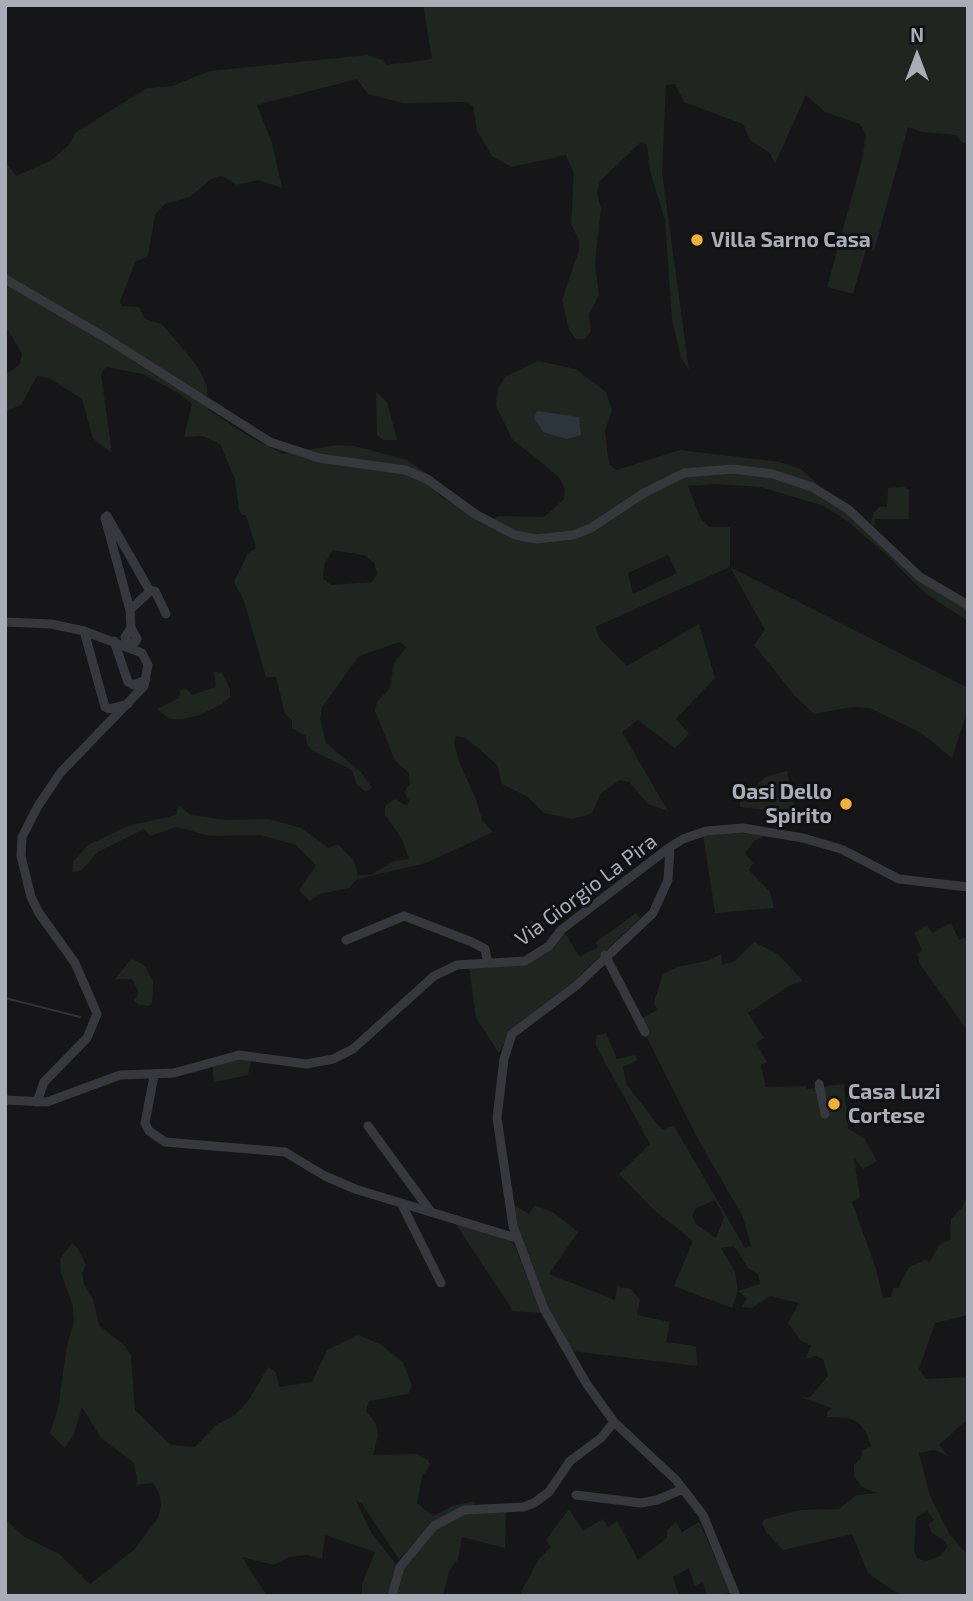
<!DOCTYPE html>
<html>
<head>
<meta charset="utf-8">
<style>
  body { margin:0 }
  #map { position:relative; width:973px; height:1601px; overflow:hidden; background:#161618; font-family:"Exo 2",sans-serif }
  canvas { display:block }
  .frame { position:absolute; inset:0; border:7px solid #a8adb8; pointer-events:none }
  .north { position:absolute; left:882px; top:21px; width:70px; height:70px; -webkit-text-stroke:5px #111113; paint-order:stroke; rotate:0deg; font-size:19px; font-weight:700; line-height:28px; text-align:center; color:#a8adb8 }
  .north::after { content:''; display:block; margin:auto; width:24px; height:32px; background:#a8adb8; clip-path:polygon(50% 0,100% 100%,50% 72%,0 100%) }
</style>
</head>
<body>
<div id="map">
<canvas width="973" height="1601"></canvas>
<div class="frame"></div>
<div class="north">N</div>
</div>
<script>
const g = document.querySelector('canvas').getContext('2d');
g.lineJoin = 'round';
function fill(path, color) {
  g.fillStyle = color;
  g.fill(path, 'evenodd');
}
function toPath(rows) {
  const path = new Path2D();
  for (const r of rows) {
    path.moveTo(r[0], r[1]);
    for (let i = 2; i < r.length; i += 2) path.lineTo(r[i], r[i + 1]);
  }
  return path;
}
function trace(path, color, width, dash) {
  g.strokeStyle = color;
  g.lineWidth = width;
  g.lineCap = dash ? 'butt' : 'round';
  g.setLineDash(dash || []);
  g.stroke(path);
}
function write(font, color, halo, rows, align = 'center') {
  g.font = font + ' "Exo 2",sans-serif';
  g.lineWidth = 6;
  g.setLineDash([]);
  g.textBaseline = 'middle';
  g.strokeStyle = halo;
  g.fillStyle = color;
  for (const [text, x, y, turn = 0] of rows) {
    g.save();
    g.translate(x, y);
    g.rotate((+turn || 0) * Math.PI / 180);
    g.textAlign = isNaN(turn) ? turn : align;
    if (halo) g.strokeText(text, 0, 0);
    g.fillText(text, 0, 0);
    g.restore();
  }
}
const green = toPath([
  [423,5,968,5,968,144,961,142,956,135,922,132,908,127,874,251,866,249,853,294,827,287,862,160,866,135,860,124,825,112,806,95,775,164,770,153,750,140,743,124,684,102,675,84,666,85,662,172,689,370,681,358,672,319,665,220,650,171,647,144,641,142,600,181,597,193,601,208,595,264,599,295,589,314,591,331,585,339,576,339,569,330,562,300,579,250,579,240,571,224,574,173,566,155,512,167,492,156,477,131,473,106,467,102,403,103,368,94,357,79,257,105,272,143,282,188,259,180,236,185,222,176,211,179,190,197,165,204,155,215,148,256,135,262,120,302,122,306,139,307,145,319,162,324,198,367,207,386,208,410,250,437,283,454,336,445,355,446,407,460,434,478,439,495,485,524,498,516,544,517,564,499,565,489,559,477,512,439,496,406,498,389,505,377,538,361,576,369,606,392,612,410,605,431,607,449,609,464,616,470,680,450,780,462,801,469,891,552,968,609,968,621,926,594,887,555,847,521,824,506,761,487,715,484,688,486,701,519,709,527,730,527,730,567,968,688,968,709,952,758,921,733,870,708,852,707,814,714,795,696,754,645,765,630,730,567,595,627,600,639,627,666,699,624,715,678,676,719,689,734,675,748,638,720,622,732,668,811,648,804,629,782,620,780,601,793,592,813,584,816,572,819,544,813,528,797,502,784,497,765,476,746,465,738,456,736,454,743,459,762,476,799,482,820,493,832,426,863,357,879,349,888,320,894,310,901,299,890,316,865,296,845,261,835,210,836,176,827,150,836,144,829,98,852,81,871,72,872,73,862,88,845,128,826,176,815,179,805,191,815,226,820,268,819,301,828,329,848,338,844,354,861,358,875,371,875,394,861,409,859,402,839,385,815,385,806,395,799,407,806,409,800,404,792,410,783,409,773,395,761,375,711,377,702,390,688,394,663,406,647,400,642,359,656,322,707,320,719,326,743,361,772,372,788,366,792,357,785,352,770,313,751,307,745,306,736,292,728,292,720,285,714,276,677,266,677,244,601,234,582,248,553,256,548,246,515,242,515,239,510,235,479,220,444,203,436,184,437,192,404,177,392,142,374,106,367,101,374,112,453,93,439,82,399,49,378,37,376,21,405,5,412,5,375,20,364,22,354,5,325,5,162,16,176,50,161,69,145,75,133,147,88,172,86,210,71,367,55,383,60,386,65,432,59],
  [333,550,364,555,375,564,377,574,372,582,331,585,323,578,325,563],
  [668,555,677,573,633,594,628,573],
  [376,392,387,402,397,440,384,440,377,435],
  [904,487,909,489,909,519,875,519,874,526,871,523,873,514,879,507,887,507,888,488],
  [214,672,222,673,230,689,230,697,220,705,200,715,183,719,170,719,157,709,179,698,180,690,186,689,192,695,216,687],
  [787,771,795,809,790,813,740,807,740,802,765,777],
  [734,830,769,834,754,841,745,853,753,863,749,870,770,892,774,908,715,913,703,834],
  [636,913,640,918,573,982,512,1029,499,1053,476,1018,469,966,526,963,563,930,580,957,598,947,596,942],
  [951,923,959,940,968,937,968,1032,920,964,917,954,922,950,914,933,927,925,932,933],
  [754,942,778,954,803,981,790,985,748,1013,764,1038,756,1043,767,1062,761,1065,766,1087,806,1086,807,1089,844,1084,848,1129,864,1138,877,1161,863,1169,854,1158,860,1197,852,1202,876,1269,883,1298,891,1297,893,1288,898,1288,909,1267,925,1260,930,1262,939,1245,950,1240,951,1219,962,1208,968,1194,968,1315,935,1323,919,1369,926,1379,968,1377,968,1419,939,1445,948,1456,934,1450,919,1453,930,1496,950,1535,968,1555,968,1596,898,1594,868,1573,852,1534,783,1550,766,1532,762,1523,765,1519,801,1510,839,1509,856,1495,878,1493,862,1487,854,1476,854,1465,861,1458,862,1450,871,1446,867,1434,859,1423,849,1418,827,1417,827,1412,832,1408,800,1397,810,1397,828,1376,823,1359,816,1356,805,1359,811,1346,800,1340,788,1323,799,1303,770,1296,752,1308,741,1307,747,1299,738,1291,732,1308,674,1286,693,1241,654,1210,619,1174,650,1144,596,1046,596,1036,606,1033,617,1059,635,1055,638,1060,623,1067,627,1085,658,1125,663,1129,674,1126,745,1248,751,1246,743,1217,699,1141,638,1020,657,1010,654,1002,663,974,677,967,707,961,721,954,722,965,735,961],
  [715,1200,724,1217,716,1238,697,1225,692,1215,696,1208],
  [734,1246,748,1268,758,1274,760,1284,738,1291,735,1272,721,1248],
  [927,1511,934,1520,929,1524,931,1532,946,1542,947,1547,940,1556,926,1561,918,1559,914,1552,916,1518],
  [131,959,144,965,153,981,152,1004,148,1006,139,1005,134,1000,139,993,132,979,115,979],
  [252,1058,248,1075,214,1082,212,1064,227,1059],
  [511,1203,529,1214,535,1205,554,1213,578,1232,549,1274,615,1300,617,1286,631,1289,640,1300,637,1315,670,1322,666,1342,696,1346,697,1366,571,1351,555,1325,525,1256],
  [455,1223,509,1240,515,1246,541,1313,513,1311],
  [72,1243,78,1249,86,1265,82,1273,84,1284,93,1299,99,1325,125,1346,131,1355,135,1410,171,1445,195,1447,216,1425,235,1415,249,1400,268,1367,276,1372,279,1387,312,1382,327,1350,358,1335,380,1344,403,1362,412,1386,408,1394,369,1401,366,1411,376,1424,378,1435,373,1455,416,1454,428,1460,430,1465,422,1477,417,1503,433,1516,453,1506,474,1501,476,1504,458,1508,436,1520,399,1559,361,1503,356,1501,371,1532,397,1566,389,1596,362,1596,362,1584,375,1552,325,1535,322,1559,307,1555,289,1557,274,1565,242,1557,267,1596,5,1596,5,1519,23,1536,59,1554,90,1584,134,1550,158,1518,161,1506,160,1495,153,1483,136,1485,137,1477,133,1462,101,1438,82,1407,74,1434,65,1448,50,1433,58,1408,67,1345,74,1322,73,1306,61,1273,60,1259],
  [506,1509,505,1548,462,1537,458,1559,449,1571,443,1596,394,1596,395,1589,399,1589,404,1568,432,1531,459,1514],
  [569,1509,583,1531,603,1519,608,1527,617,1521,638,1560,667,1538,667,1530,676,1522,682,1532,699,1522,731,1593,707,1596,703,1582,695,1586,689,1568,673,1577,679,1596,519,1596,539,1559,551,1547,546,1540]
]);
const water = toPath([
  [537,411,579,417,581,435,567,439,543,432,534,418]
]);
const stream = toPath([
  [5,998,80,1017]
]);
const minor = toPath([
  [5,279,106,338,270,442,319,458,405,470,427,479,475,514,515,535,536,539,573,535,591,528,644,493,684,473,733,469,773,474,812,487,848,509,920,577,968,605],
  [150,591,155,591,166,614],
  [130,610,150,591,107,516,105,518,130,610,131,628,137,639,131,647,125,637,131,628],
  [5,622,51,624,84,631,142,653,148,665,144,686,61,772,38,806,22,837,21,856,31,897,39,913,75,963,97,1014,87,1038,44,1082,37,1102],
  [84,631,105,707,109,709,128,704],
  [114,641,128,682,133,685,146,680],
  [670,847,668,880,653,913,577,985,512,1034,504,1059,497,1118,513,1226,544,1309,586,1383,614,1422,676,1480,703,1515,736,1596],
  [346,940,404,916,472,942,485,949,488,963],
  [605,955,645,1032],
  [154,1076,145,1123,149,1131,165,1142,285,1152,325,1176,355,1189,516,1238],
  [819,1084,825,1114],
  [5,1100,47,1102,120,1075,174,1073,239,1055,306,1064,333,1059,353,1049,434,976,457,965,525,961,549,946,561,930,670,847,683,839,706,831,743,828,803,838,841,849,899,879,968,887],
  [368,1126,431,1212],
  [401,1203,441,1283],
  [576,1495,641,1503,657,1500,683,1489],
  [392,1596,400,1567,434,1526,464,1510,523,1507,534,1503,549,1492,570,1461,601,1438,614,1422]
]);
const markers = [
  [697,240,7,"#f2b134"],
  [846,804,7,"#f2b134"],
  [834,1104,7,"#f2b134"]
];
const poiNames = [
  ["Villa Sarno Casa",711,240],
  ["Oasi Dello",832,792,"right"],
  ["Spirito",832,816,"right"],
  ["Casa Luzi",848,1092],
  ["Cortese",848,1116]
];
const streetNames = [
  ["Via Giorgio La Pira",586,890,-37]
];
fill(green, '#1e261f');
fill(water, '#2c353c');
trace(stream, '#2c353c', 2);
trace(minor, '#37383d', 9);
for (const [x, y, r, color] of markers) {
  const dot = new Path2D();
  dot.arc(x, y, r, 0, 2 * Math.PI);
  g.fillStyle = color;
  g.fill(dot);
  trace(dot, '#111113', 2.5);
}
write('bold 21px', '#a8adb8', '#111113', poiNames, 'left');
write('21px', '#a8adb8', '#111113', streetNames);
</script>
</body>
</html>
